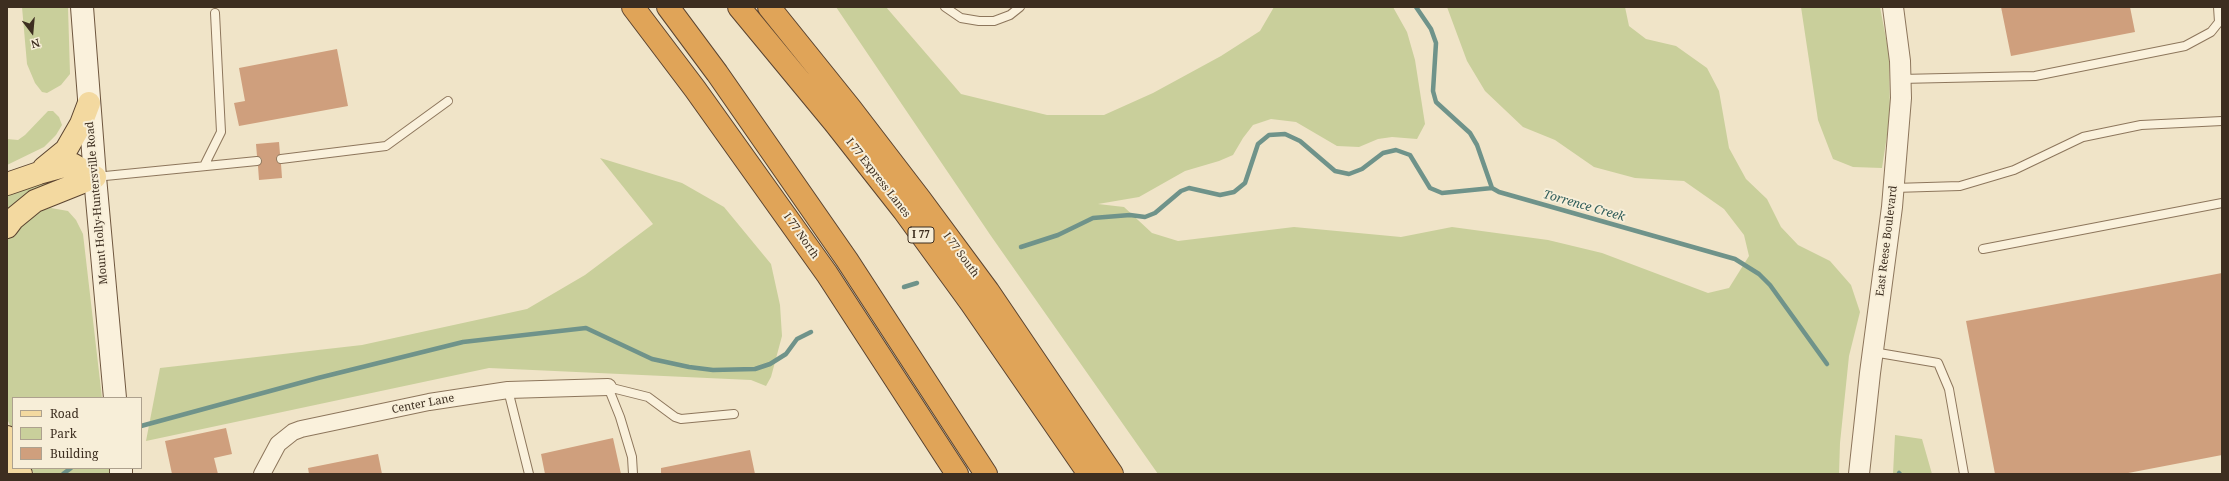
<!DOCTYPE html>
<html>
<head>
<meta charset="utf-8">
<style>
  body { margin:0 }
  #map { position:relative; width:2229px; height:481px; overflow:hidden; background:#f0e4c8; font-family:"Noto Serif",serif }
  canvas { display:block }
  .frame { position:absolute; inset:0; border:8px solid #3d2e20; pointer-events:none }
  .legend { position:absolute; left:12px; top:397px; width:130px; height:72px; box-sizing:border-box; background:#f7eed8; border:1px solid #ada18e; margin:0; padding:5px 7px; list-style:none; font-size:12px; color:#3d2e20 }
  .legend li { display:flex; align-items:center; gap:8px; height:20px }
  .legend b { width:20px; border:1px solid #ada18e }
  .north { position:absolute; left:12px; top:12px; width:40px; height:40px; -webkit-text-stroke:3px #f7eed8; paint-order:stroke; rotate:164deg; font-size:11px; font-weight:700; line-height:16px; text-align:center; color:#3d2e20 }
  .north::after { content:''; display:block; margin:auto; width:14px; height:18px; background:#3d2e20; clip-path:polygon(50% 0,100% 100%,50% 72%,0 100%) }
</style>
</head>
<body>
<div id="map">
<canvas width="2229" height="481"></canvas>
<div class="frame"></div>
<ul class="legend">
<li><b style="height:5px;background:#f3d9a0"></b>Road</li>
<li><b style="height:11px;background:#c9cf9b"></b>Park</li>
<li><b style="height:11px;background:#cf9f7d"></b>Building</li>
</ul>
<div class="north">N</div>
</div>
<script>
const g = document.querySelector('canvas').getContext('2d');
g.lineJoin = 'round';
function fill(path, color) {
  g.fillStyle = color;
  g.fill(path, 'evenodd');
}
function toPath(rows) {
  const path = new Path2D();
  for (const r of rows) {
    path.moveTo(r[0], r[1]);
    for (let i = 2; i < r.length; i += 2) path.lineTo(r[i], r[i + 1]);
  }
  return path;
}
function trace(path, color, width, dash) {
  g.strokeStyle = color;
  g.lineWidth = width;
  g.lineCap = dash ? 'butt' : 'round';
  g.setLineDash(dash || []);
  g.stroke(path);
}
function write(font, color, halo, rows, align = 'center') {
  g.font = font + ' "Noto Serif",serif';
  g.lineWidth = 4;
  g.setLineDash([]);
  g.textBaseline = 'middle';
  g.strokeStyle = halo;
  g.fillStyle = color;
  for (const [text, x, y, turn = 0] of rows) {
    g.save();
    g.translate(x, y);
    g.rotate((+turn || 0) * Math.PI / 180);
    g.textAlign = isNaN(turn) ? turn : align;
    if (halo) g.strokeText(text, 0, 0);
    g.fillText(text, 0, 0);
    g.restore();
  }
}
const green = toPath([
  [22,7,68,7,70,74,61,85,47,93,42,92,35,83,27,64],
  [836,7,886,7,961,94,1047,115,1104,115,1153,93,1221,56,1260,31,1274,7,1393,7,1407,32,1415,60,1425,124,1417,139,1392,137,1378,139,1359,147,1337,146,1296,122,1271,119,1253,125,1243,138,1233,155,1219,161,1185,171,1139,197,1098,204,1124,207,1152,233,1178,241,1294,227,1401,237,1452,227,1548,240,1602,253,1708,293,1729,288,1749,256,1744,235,1724,209,1684,181,1635,178,1594,167,1555,140,1523,127,1485,91,1467,61,1447,7,1625,7,1629,26,1646,39,1676,46,1707,68,1719,91,1729,148,1746,179,1767,199,1781,227,1798,245,1830,261,1851,285,1860,312,1849,356,1840,443,1839,474,1158,474,991,236],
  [1801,7,1880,7,1889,54,1890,116,1882,168,1853,167,1833,159,1818,120],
  [48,111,53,111,59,117,62,125,56,135,44,147,7,165,7,139,18,140,25,135],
  [600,158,682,183,724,207,771,264,780,305,782,336,771,377,766,386,751,380,489,368,146,441,160,368,362,345,527,309,585,275,653,224],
  [76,174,7,214,7,188],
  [51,208,68,211,76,220,83,234,102,398,13,398,13,431,7,419,7,237,41,210],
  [1895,435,1922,439,1932,474,1893,474],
  [31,468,110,468,110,474,34,474]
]);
const stream = toPath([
  [1416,7,1431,29,1436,43,1433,91,1436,102,1470,133,1477,145,1492,188,1499,192,1735,259,1759,274,1770,285,1827,364],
  [1021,247,1058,235,1093,218,1130,215,1145,217,1155,213,1181,191,1189,188,1220,195,1234,192,1245,183,1258,144,1269,135,1285,134,1300,141,1335,171,1349,174,1362,169,1383,153,1396,150,1410,155,1430,188,1442,193,1492,188],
  [904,287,917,283],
  [141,426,318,378,463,342,586,328,652,359,689,367,713,370,755,369,770,364,786,354,797,339,811,332],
  [1899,473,1900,474],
  [63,474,71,468]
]);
const building = toPath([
  [2001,7,2130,7,2135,32,2011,56],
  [337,49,348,106,239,126,234,103,245,101,239,68],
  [279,142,280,154,276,159,281,164,282,178,259,180,258,166,262,161,261,158,257,156,256,144],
  [2222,273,2222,455,2123,474,1995,474,1966,321],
  [226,428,232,454,214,458,218,474,172,474,165,441],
  [613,438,621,474,545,474,541,454],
  [750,450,755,474,661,474,661,468],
  [378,454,382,474,309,474,308,468]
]);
const service = toPath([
  [945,7,961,18,979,21,994,21,1010,15,1020,7],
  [1900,79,2035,76,2185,46,2211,32,2219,22,2218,7],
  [281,159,386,146,448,101],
  [204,166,221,132,215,13],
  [95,177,257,161],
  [1894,188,1960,186,2014,170,2083,137,2141,125,2222,121],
  [1983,249,2222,203],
  [1873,352,1938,363,1949,389,1964,474],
  [608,387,648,397,675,417,681,419,734,414],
  [608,387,620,417,632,457,633,474],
  [508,390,529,474]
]);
const minor = toPath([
  [262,474,278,444,293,432,301,429,429,402,508,390,608,387]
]);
const tertiary = toPath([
  [1859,474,1870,373,1892,207,1901,98,1900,61,1893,7]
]);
const secondary = toPath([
  [82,7,95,177,115,398],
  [121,468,121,474]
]);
const primary = toPath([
  [44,168,66,150,81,124,89,103],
  [7,184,39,173,72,164,95,177],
  [7,227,13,219,35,201,95,177],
  [7,437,13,452],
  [17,468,21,474]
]);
const motorway = toPath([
  [633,7,695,89,827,274,957,474],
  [668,7,717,73,847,260,986,474],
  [739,7,834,122,904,211,971,303,1089,474],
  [769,7,851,109,920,199,988,291,1112,474]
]);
const shields = [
  [921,235,26]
];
const shieldNames = [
  ["I 77",921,235]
];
const streetNames = [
  ["I 77 Express Lanes",878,178,52],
  ["Mount Holly-Huntersville Road",97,203,-95],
  ["I 77 North",801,236,55],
  ["East Reese Boulevard",1887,241,-83],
  ["I 77 South",961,255,54],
  ["Center Lane",423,404,-11]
];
const waterNames = [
  ["Torrence Creek",1584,206,16]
];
fill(green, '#c9cf9b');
trace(stream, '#6f938a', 4.5);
fill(building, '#cf9f7d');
trace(service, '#8d765c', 10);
trace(minor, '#8d765c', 18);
trace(tertiary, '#8d765c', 22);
trace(secondary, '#6f573f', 24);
trace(primary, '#5b4430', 24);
trace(motorway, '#5b4430', 24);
trace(service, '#faf1dc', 8);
trace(minor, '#faf1dc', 16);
trace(tertiary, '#faf1dc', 20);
trace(secondary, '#faf1dc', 22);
trace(primary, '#f3d9a0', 22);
trace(motorway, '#e0a458', 22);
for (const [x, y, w] of shields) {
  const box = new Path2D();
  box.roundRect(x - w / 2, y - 8, w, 16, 3);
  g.fillStyle = '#f7eed8';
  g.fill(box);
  trace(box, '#3d2e20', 1);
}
write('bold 10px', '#3d2e20', null, shieldNames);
write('11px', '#3d2e20', '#f7eed8', streetNames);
write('italic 12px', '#2f5d5a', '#f7eed8', waterNames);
</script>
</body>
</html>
